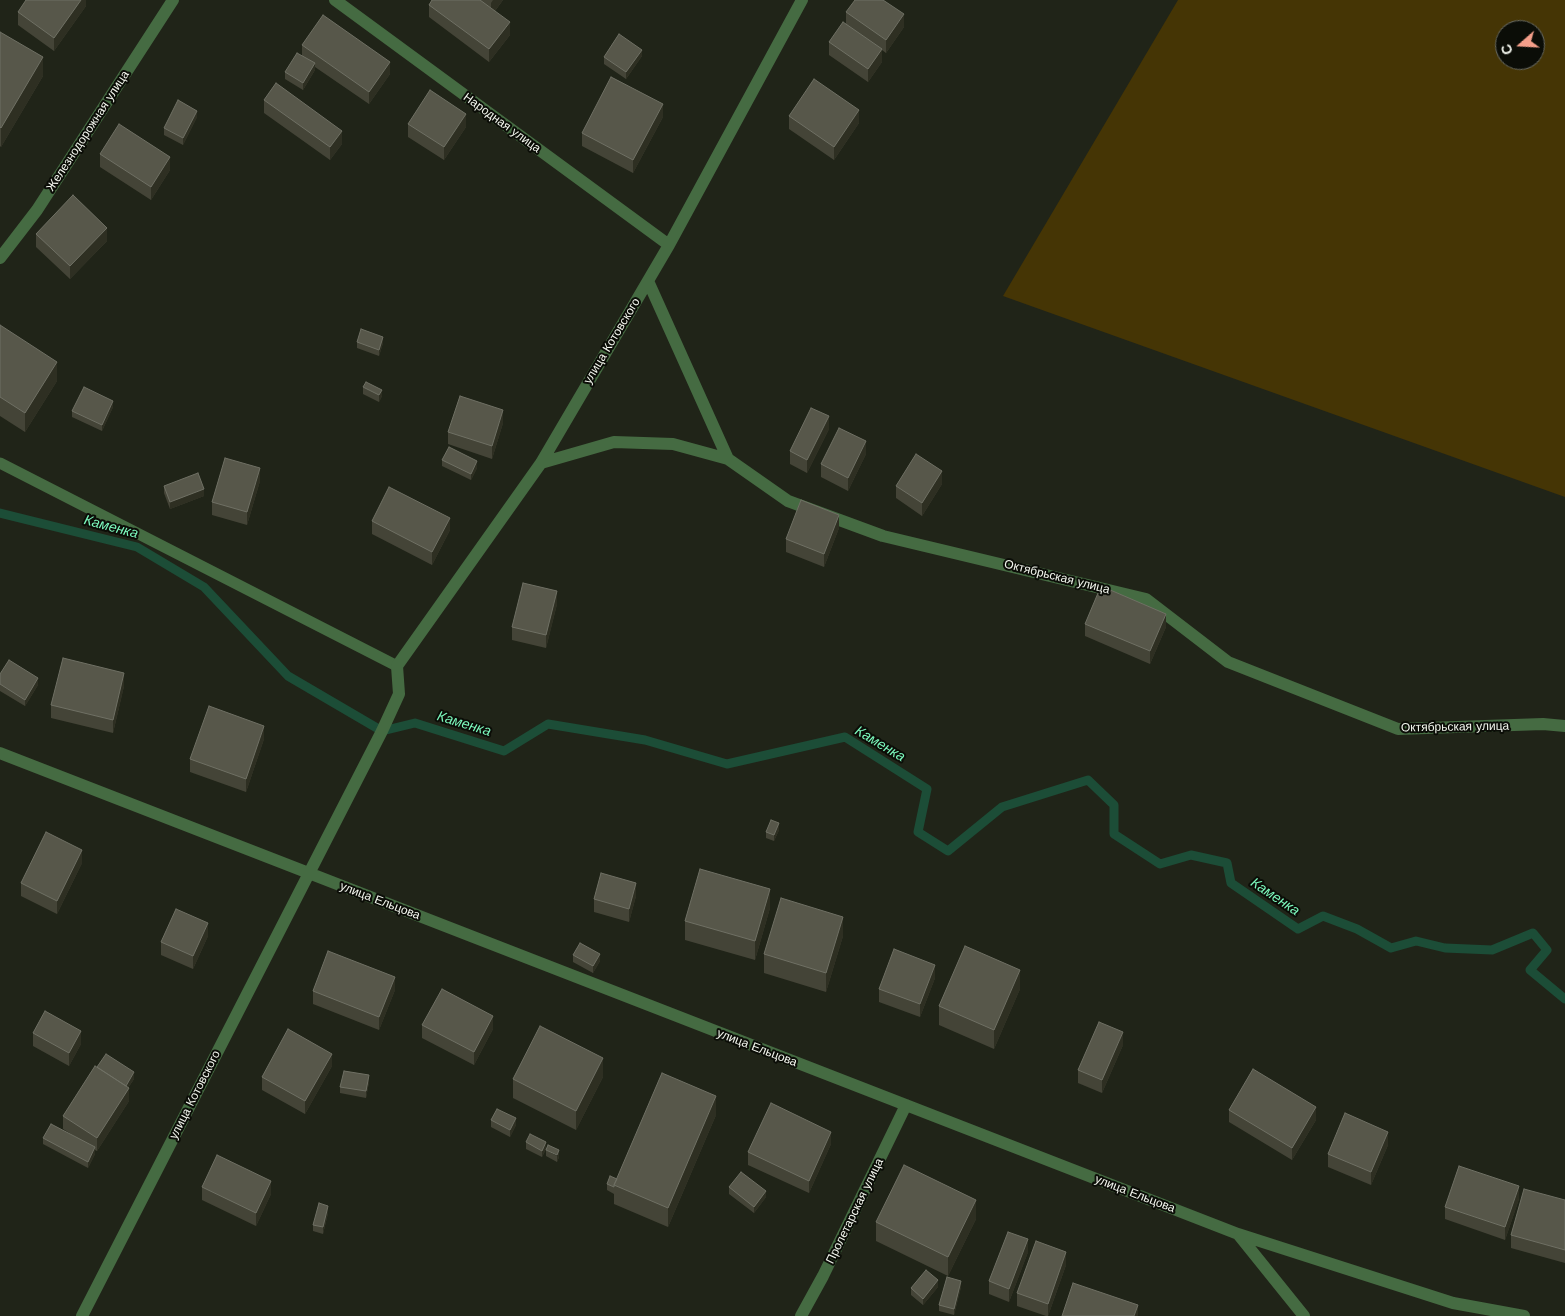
<!DOCTYPE html>
<html>
<head>
<meta charset="utf-8">
<style>
  body { margin:0 }
  #map { position:relative; width:1565px; height:1316px; overflow:hidden; background:#202418; font-family:"Work Sans",sans-serif }
  canvas { display:block }
  .north { position:absolute; left:1495px; top:20px; width:50px; height:50px; box-sizing:border-box; background:#0b0d07; border:1px solid #686a63; border-radius:50%; rotate:251deg; font-size:14px; font-weight:700; line-height:20px; text-align:center; color:#f3f6ee }
  .north::after { content:''; display:block; margin:auto; width:18px; height:22px; background:#f49e89; clip-path:polygon(50% 0,100% 100%,50% 72%,0 100%) }
</style>
</head>
<body>
<div id="map">
<canvas width="1565" height="1316"></canvas>
<div class="north">С</div>
</div>
<script>
const g = document.querySelector('canvas').getContext('2d');
g.lineJoin = 'round';
function fill(path, color) {
  g.fillStyle = color;
  g.fill(path, 'evenodd');
}
function toPath(rows) {
  const path = new Path2D();
  for (const r of rows) {
    path.moveTo(r[0], r[1]);
    for (let i = 2; i < r.length; i += 2) path.lineTo(r[i], r[i + 1]);
  }
  return path;
}
function trace(path, color, width, dash) {
  g.strokeStyle = color;
  g.lineWidth = width;
  g.lineCap = dash ? 'butt' : 'round';
  g.setLineDash(dash || []);
  g.stroke(path);
}
function write(font, color, halo, rows, align = 'center') {
  g.font = font + ' "Work Sans",sans-serif';
  g.lineWidth = 4;
  g.setLineDash([]);
  g.textBaseline = 'middle';
  g.strokeStyle = halo;
  g.fillStyle = color;
  for (const [text, x, y, turn = 0] of rows) {
    g.save();
    g.translate(x, y);
    g.rotate((+turn || 0) * Math.PI / 180);
    g.textAlign = isNaN(turn) ? turn : align;
    if (halo) g.strokeText(text, 0, 0);
    g.fillText(text, 0, 0);
    g.restore();
  }
}
const green = toPath([
  [1178,0,1565,0,1565,497,1003,296],
  [1505,30,1535,30,1535,60,1505,60]
]);
const stream = toPath([
  [0,513,137,547,204,587,288,676,382,731,415,723,504,751,548,724,645,740,727,764,845,737,927,789,918,832,948,851,1002,807,1088,780,1114,805,1114,834,1160,864,1191,855,1227,863,1231,883,1298,929,1323,916,1357,929,1391,948,1416,941,1445,948,1492,950,1533,933,1547,950,1530,970,1565,999]
]);
const service = toPath([
  [0,463,397,666]
]);
const minor = toPath([
  [335,0,669,245],
  [0,258,37,210,173,0],
  [648,281,728,459],
  [541,463,614,442,673,444,728,459,788,501,883,536,1146,599,1228,662,1398,729,1543,724,1565,726],
  [0,753,1238,1234,1453,1303,1524,1316],
  [1238,1234,1304,1316],
  [82,1316,382,731,399,694,397,666,541,463,669,245,802,0],
  [801,1316,823,1276,906,1105]
]);
const wall = toPath([
  [86,0,86,6,54,51,18,25,18,12],
  [432,0,503,0,495,11,510,35,489,62,429,17,429,5],
  [846,12,904,27,886,53,882,50,882,62,868,82,829,55,829,42,846,24],
  [0,32,43,76,1,147,0,146],
  [302,45,390,74,369,104,315,67,315,70,303,90,285,79,285,72,302,56],
  [642,56,626,79,604,64,604,57],
  [264,100,342,144,330,160,264,113],
  [789,116,859,123,834,160,789,129],
  [197,117,183,145,164,135,164,128],
  [663,117,633,173,582,146,582,133],
  [408,124,466,127,444,160,408,137],
  [100,154,170,170,151,200,100,167],
  [36,234,107,241,70,279,36,247],
  [0,325,57,381,25,432,0,416],
  [357,342,383,343,379,356,357,348],
  [363,387,382,396,379,402,363,394],
  [113,407,102,431,72,417,72,411],
  [503,423,492,459,448,444,448,432],
  [829,429,807,473,790,464,790,451],
  [866,454,848,491,821,477,821,464],
  [442,460,477,468,471,480,442,466],
  [260,481,247,525,212,515,212,502],
  [942,484,922,516,896,498,896,486],
  [164,486,204,496,170,509,164,493],
  [372,521,450,530,432,565,372,534],
  [839,528,824,567,786,552,786,539],
  [557,604,546,648,512,640,512,627],
  [1085,624,1166,627,1150,664,1085,636],
  [0,674,38,685,25,706,0,691],
  [124,686,113,733,51,718,51,705],
  [264,739,246,792,190,772,190,759],
  [779,830,774,841,766,838,766,832],
  [82,863,57,914,21,896,21,883],
  [636,896,629,922,594,912,594,899],
  [770,908,755,960,685,940,685,921],
  [208,936,193,969,161,955,161,942],
  [843,936,826,992,764,973,764,954],
  [573,955,600,961,593,973,573,962],
  [935,978,920,1017,879,1002,879,989],
  [1020,989,994,1049,939,1025,939,1006],
  [395,990,379,1030,313,1004,313,991],
  [422,1025,493,1029,474,1065,422,1038],
  [33,1033,81,1044,69,1066,33,1046],
  [1123,1045,1102,1093,1078,1083,1078,1070],
  [332,1066,305,1114,262,1090,262,1077],
  [97,1067,134,1079,128,1088,129,1101,97,1151,95,1150,95,1154,88,1168,43,1144,43,1138,77,1138,63,1129,63,1116],
  [603,1077,576,1130,513,1098,513,1079],
  [369,1082,366,1098,340,1093,340,1087],
  [1229,1110,1316,1120,1292,1160,1229,1122],
  [716,1115,668,1227,614,1204,614,1194,607,1190,607,1184,617,1179],
  [491,1120,516,1125,510,1137,491,1127],
  [526,1142,546,1149,542,1157,526,1149],
  [831,1144,809,1193,748,1165,748,1152],
  [1388,1145,1371,1185,1328,1167,1328,1154],
  [546,1150,559,1157,557,1162,546,1156],
  [202,1187,271,1194,256,1226,202,1200],
  [729,1187,766,1197,754,1213,729,1194],
  [1519,1199,1505,1240,1445,1219,1445,1207],
  [1565,1200,1565,1263,1511,1248,1511,1235],
  [328,1213,323,1234,313,1231,313,1225],
  [976,1219,948,1276,876,1241,876,1222],
  [1028,1252,1009,1302,989,1294,989,1281],
  [1066,1265,1048,1316,1046,1316,1017,1306,1017,1293],
  [938,1287,923,1305,911,1295,911,1288],
  [961,1287,954,1315,939,1311,939,1305]
]);
const shadedWall = toPath([
  [81,0,86,0,86,6,54,51,54,38],
  [493,0,503,0,491,16,491,3],
  [904,14,904,27,886,53,886,40],
  [510,22,510,35,489,62,489,49],
  [882,49,882,62,868,82,868,69],
  [642,50,642,56,626,79,626,72],
  [43,57,43,76,1,147,1,128],
  [390,62,390,74,369,104,369,92],
  [315,63,315,70,303,90,303,83],
  [663,104,663,117,633,173,633,160],
  [859,110,859,123,834,160,834,147],
  [197,111,197,117,183,145,183,138],
  [466,114,466,127,444,160,444,147],
  [342,131,342,144,330,160,330,147],
  [170,157,170,170,151,200,151,187],
  [107,228,107,241,70,279,70,266],
  [383,337,383,343,379,356,379,350],
  [57,362,57,381,25,432,25,413],
  [382,390,382,396,379,402,379,395],
  [113,401,113,407,102,431,102,425],
  [503,410,503,423,492,459,492,446],
  [829,416,829,429,807,473,807,460],
  [866,441,866,454,848,491,848,478],
  [477,461,477,468,471,480,471,474],
  [260,468,260,481,247,525,247,512],
  [942,471,942,484,922,516,922,503],
  [204,489,204,496,170,509,170,502],
  [839,515,839,528,824,567,824,554],
  [450,518,450,530,432,565,432,552],
  [557,591,557,604,546,648,546,635],
  [1166,614,1166,627,1150,664,1150,651],
  [124,673,124,686,113,733,113,720],
  [38,678,38,685,25,706,25,700],
  [264,726,264,739,246,792,246,779],
  [779,823,779,830,774,841,774,835],
  [82,850,82,863,57,914,57,901],
  [636,883,636,896,629,922,629,909],
  [770,889,770,908,755,960,755,941],
  [843,917,843,936,826,992,826,973],
  [208,923,208,936,193,969,193,956],
  [600,954,600,961,593,973,593,966],
  [935,965,935,978,920,1017,920,1004],
  [1020,970,1020,989,994,1049,994,1030],
  [395,977,395,990,379,1030,379,1017],
  [493,1016,493,1029,474,1065,474,1052],
  [81,1031,81,1044,69,1066,69,1053],
  [1123,1032,1123,1045,1102,1093,1102,1080],
  [332,1054,332,1066,305,1114,305,1101],
  [603,1058,603,1077,576,1130,576,1111],
  [134,1072,134,1079,125,1092,125,1086],
  [369,1075,369,1082,366,1098,366,1091],
  [129,1088,129,1101,97,1151,97,1138],
  [716,1096,716,1115,668,1227,668,1208],
  [1316,1107,1316,1120,1292,1160,1292,1148],
  [516,1118,516,1125,510,1137,510,1130],
  [831,1132,831,1144,809,1193,809,1181],
  [1388,1132,1388,1145,1371,1185,1371,1172],
  [546,1142,546,1149,542,1157,542,1151],
  [95,1147,95,1154,88,1168,88,1162],
  [559,1150,559,1157,557,1162,557,1155],
  [271,1181,271,1194,256,1226,256,1213],
  [1519,1186,1519,1199,1505,1240,1505,1227],
  [766,1191,766,1197,754,1213,754,1207],
  [976,1200,976,1219,948,1276,948,1257],
  [328,1206,328,1213,323,1234,323,1227],
  [1028,1239,1028,1252,1009,1302,1009,1289],
  [1066,1252,1066,1265,1048,1316,1048,1304],
  [938,1280,938,1287,923,1305,923,1299],
  [961,1281,961,1287,954,1315,954,1309],
  [1138,1305,1138,1316,1134,1316]
]);
const building = toPath([
  [26,0,81,0,54,38,18,12,26,0],
  [432,0,480,0,510,22,489,49,429,5,432,0],
  [855,0,883,0,904,14,886,40,846,12,855,0],
  [323,15,390,62,369,92,302,45,323,15],
  [843,22,882,49,868,69,829,42,843,22],
  [0,32,43,57,1,128,0,127,0,32],
  [619,34,642,50,626,72,604,57,619,34],
  [297,53,315,63,303,83,285,72,297,53],
  [611,77,663,104,633,160,582,133,611,77],
  [814,79,859,110,834,147,789,116,814,79],
  [276,83,342,131,330,147,264,100,276,83],
  [430,90,466,114,444,147,408,124,430,90],
  [178,100,197,111,183,138,164,128,178,100],
  [119,124,170,157,151,187,100,154,119,124],
  [73,195,107,228,70,266,36,234,73,195],
  [0,325,57,362,25,413,0,397,0,325],
  [361,329,383,337,379,350,357,342,361,329],
  [366,382,382,390,379,395,363,387,366,382],
  [84,387,113,401,102,425,72,411,84,387],
  [460,396,503,410,492,446,448,432,460,396],
  [811,408,829,416,807,460,790,451,811,408],
  [839,428,866,441,848,478,821,464,839,428],
  [449,447,477,461,471,474,442,460,449,447],
  [916,454,942,471,922,503,896,486,916,454],
  [225,458,260,468,247,512,212,502,225,458],
  [198,473,204,489,170,502,164,486,198,473],
  [389,487,450,518,432,552,372,521,389,487],
  [801,500,839,515,824,554,786,539,801,500],
  [523,583,557,591,546,635,512,627,523,583],
  [1101,586,1166,614,1150,651,1085,624,1101,586],
  [63,658,124,673,113,720,51,705,63,658],
  [9,660,38,678,25,700,0,684,0,674,9,660],
  [209,706,264,726,246,779,190,759,209,706],
  [771,820,779,823,774,835,766,832,771,820],
  [46,832,82,850,57,901,21,883,46,832],
  [700,869,770,889,755,941,685,921,700,869],
  [601,873,636,883,629,909,594,899,601,873],
  [781,898,843,917,826,973,764,954,781,898],
  [176,909,208,923,193,956,161,942,176,909],
  [580,943,600,954,593,966,573,955,580,943],
  [965,946,1020,970,994,1030,939,1006,965,946],
  [894,949,935,965,920,1004,879,989,894,949],
  [328,951,395,977,379,1017,313,991,328,951],
  [442,989,493,1016,474,1052,422,1025,442,989],
  [45,1011,81,1031,69,1053,33,1033,45,1011],
  [1099,1022,1123,1032,1102,1080,1078,1070,1099,1022],
  [540,1026,603,1058,576,1111,513,1079,540,1026],
  [288,1029,332,1054,305,1101,262,1077,288,1029],
  [106,1054,134,1072,126,1086,97,1067,106,1054],
  [95,1066,129,1088,97,1138,63,1116,95,1066],
  [1253,1069,1316,1107,1292,1148,1229,1110,1253,1069],
  [344,1071,369,1075,366,1091,340,1087,344,1071],
  [662,1073,716,1096,668,1208,614,1185,662,1073],
  [771,1103,831,1132,809,1181,748,1152,771,1103],
  [497,1109,516,1118,510,1130,491,1120,497,1109],
  [1345,1113,1388,1132,1371,1172,1328,1154,1345,1113],
  [51,1124,95,1147,88,1162,43,1138,51,1124],
  [530,1134,546,1142,542,1151,526,1142,530,1134],
  [548,1145,559,1150,557,1155,546,1150,548,1145],
  [217,1155,271,1181,256,1213,202,1187,217,1155],
  [904,1165,976,1200,948,1257,876,1222,904,1165],
  [1459,1166,1519,1186,1505,1227,1445,1207,1459,1166],
  [741,1172,766,1191,754,1207,729,1187,741,1172],
  [610,1176,617,1179,614,1185,614,1187,607,1184,610,1176],
  [1524,1189,1565,1200,1565,1250,1511,1235,1524,1189],
  [319,1203,328,1206,323,1227,313,1225,319,1203],
  [1008,1232,1028,1239,1009,1289,989,1281,1008,1232],
  [1036,1241,1066,1252,1048,1304,1017,1293,1036,1241],
  [926,1270,938,1280,923,1299,911,1288,926,1270],
  [947,1277,961,1281,954,1309,939,1305,947,1277],
  [1073,1283,1138,1305,1134,1316,1062,1316,1073,1283]
]);
const streetNames = [
  ["Народная улица",502,123,36],
  ["Железнодорожная улица",88,131,-57],
  ["улица Котовского",612,341,-59],
  ["Октябрьская улица",1057,577,14],
  ["Октябрьская улица",1455,727,-1],
  ["улица Ельцова",380,901,21],
  ["улица Ельцова",757,1048,21],
  ["улица Котовского",195,1095,-63],
  ["улица Ельцова",1135,1194,21],
  ["Пролетарская улица",855,1211,-64]
];
const waterNames = [
  ["Каменка",111,527,15],
  ["Каменка",464,724,17],
  ["Каменка",880,744,31],
  ["Каменка",1275,897,34]
];
fill(green, '#453505');
trace(stream, '#1c4d37', 9);
trace(service, '#456b42', 11);
trace(minor, '#456b42', 12);
fill(wall, '#444437');
fill(shadedWall, '#2e2f22');
fill(building, '#57574a');
trace(building, '#6f7064', 1);
write('12px', '#f3f6ee', '#0b0d07', streetNames);
write('italic 14px', '#7cf9bd', '#0b0d07', waterNames);
</script>
</body>
</html>
